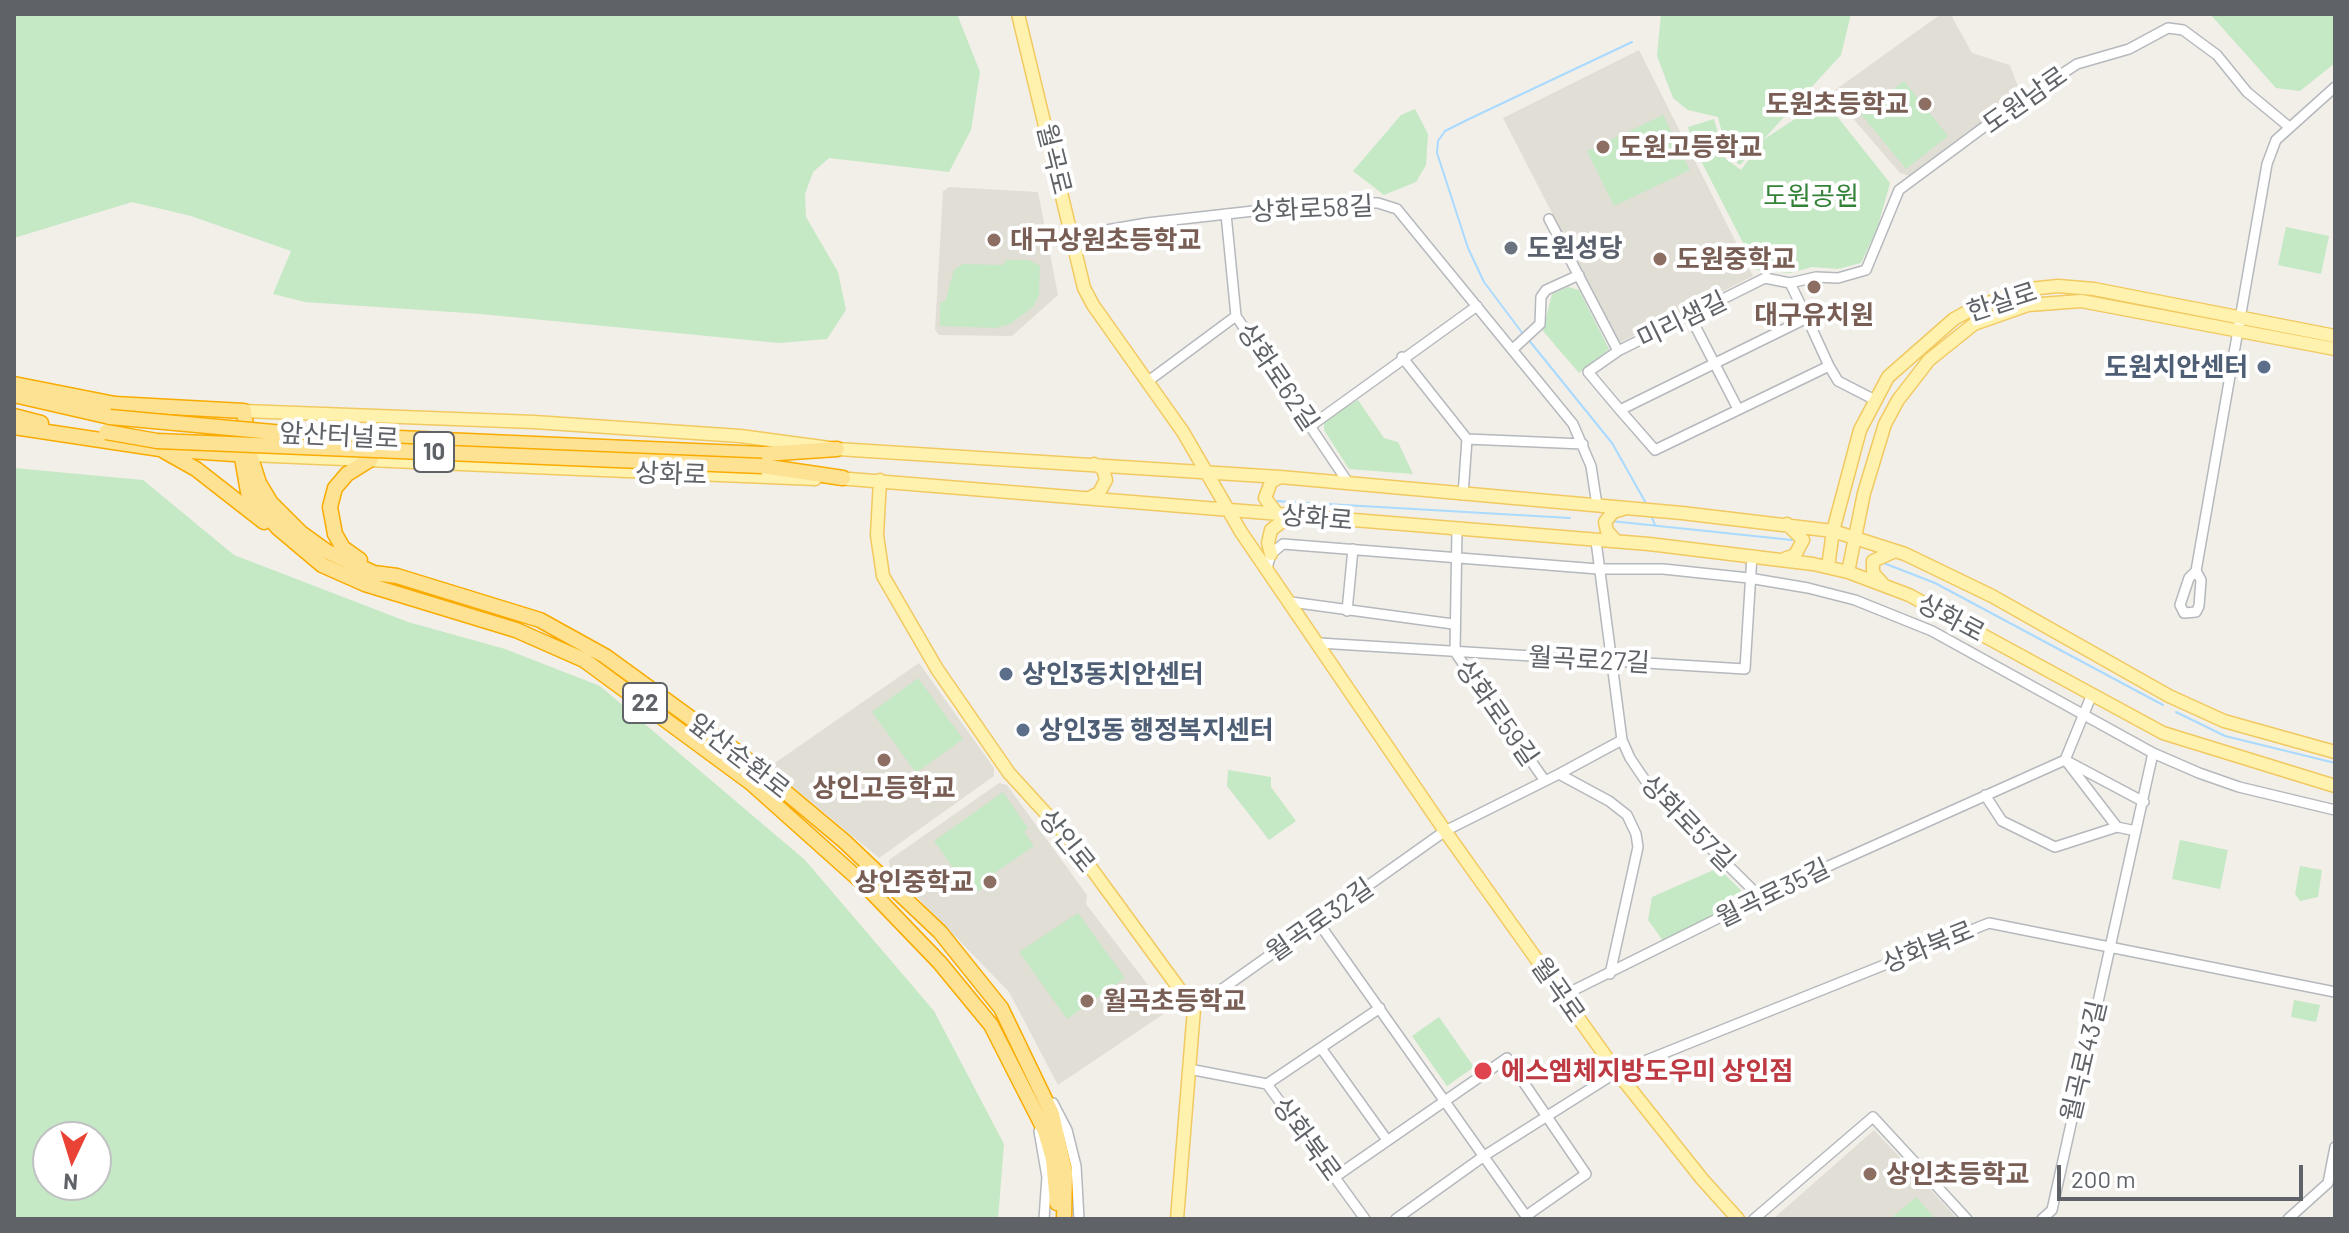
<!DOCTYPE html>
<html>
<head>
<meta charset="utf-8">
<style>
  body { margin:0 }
  #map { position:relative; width:2349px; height:1233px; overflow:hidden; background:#f1efe8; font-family:Barlow,sans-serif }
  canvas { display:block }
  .frame { position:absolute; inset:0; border:16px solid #5f6368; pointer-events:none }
  .north { position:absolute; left:32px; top:1121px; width:80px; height:80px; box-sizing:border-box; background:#fff; border:2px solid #bfc1c3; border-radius:50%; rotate:184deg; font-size:22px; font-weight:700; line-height:32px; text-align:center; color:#5f6368 }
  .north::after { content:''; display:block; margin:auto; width:28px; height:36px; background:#ea4335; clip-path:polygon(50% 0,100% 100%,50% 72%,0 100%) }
  .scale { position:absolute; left:2057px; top:1165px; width:246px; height:36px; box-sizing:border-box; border:4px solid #5f6368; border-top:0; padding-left:10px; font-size:24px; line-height:28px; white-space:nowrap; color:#5f6368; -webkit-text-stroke:6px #fff; paint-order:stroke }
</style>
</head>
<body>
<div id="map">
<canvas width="2349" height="1233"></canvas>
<div class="frame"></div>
<div class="north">N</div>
<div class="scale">200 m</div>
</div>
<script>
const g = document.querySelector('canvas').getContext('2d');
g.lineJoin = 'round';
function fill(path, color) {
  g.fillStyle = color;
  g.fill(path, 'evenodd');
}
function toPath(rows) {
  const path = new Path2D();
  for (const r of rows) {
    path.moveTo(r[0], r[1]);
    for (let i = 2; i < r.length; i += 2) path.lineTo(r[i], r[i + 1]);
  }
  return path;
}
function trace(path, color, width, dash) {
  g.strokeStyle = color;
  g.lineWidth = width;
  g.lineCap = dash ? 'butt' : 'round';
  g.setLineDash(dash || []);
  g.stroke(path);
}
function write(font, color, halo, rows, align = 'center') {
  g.font = font + ' Barlow,"Noto Sans KR",sans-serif';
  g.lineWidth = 8;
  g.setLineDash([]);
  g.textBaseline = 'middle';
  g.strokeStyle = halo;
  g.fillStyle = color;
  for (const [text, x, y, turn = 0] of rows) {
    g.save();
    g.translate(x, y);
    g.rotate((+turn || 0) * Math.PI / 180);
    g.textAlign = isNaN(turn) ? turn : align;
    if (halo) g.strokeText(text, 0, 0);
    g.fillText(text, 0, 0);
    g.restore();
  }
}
const education = toPath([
  [1941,14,1951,15,1972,53,2010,65,2021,95,1913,177,1900,173,1831,93],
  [1639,50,1753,276,1619,343,1503,118],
  [949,187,1038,192,1058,295,1012,336,939,335,935,330,943,191],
  [919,663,994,768,994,776,879,858,769,767],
  [999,783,1007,785,1087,895,1086,904,1168,1011,1058,1085,1009,992,890,869,889,860],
  [1874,1130,1958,1219,1773,1219]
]);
const green = toPath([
  [14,14,957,14,980,72,971,130,949,172,829,158,813,172,805,194,806,217,838,272,846,310,827,339,779,343,481,314,305,302,273,294,291,251,191,216,132,202,14,238],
  [1661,14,1851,14,1841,55,1740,165,1728,156,1718,117,1688,110,1673,98,1657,56],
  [2210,14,2335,14,2335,63,2300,91,2276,88],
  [1904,81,1948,136,1906,169,1861,114],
  [1824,100,1890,183,1877,229,1861,263,1838,269,1812,267,1790,273,1757,270,1696,151,1688,127,1714,119,1725,158,1741,170,1763,140],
  [1415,109,1428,134,1426,165,1416,182,1384,195,1353,171,1401,115],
  [1663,115,1690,170,1614,206,1587,151],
  [2286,227,2329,236,2321,274,2278,265],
  [1006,260,1029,260,1040,266,1039,295,1033,307,1010,324,996,328,940,326,940,302,945,302,954,270,963,264,1003,265],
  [1568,287,1579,290,1609,349,1579,373,1543,331,1552,294],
  [1358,400,1384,438,1398,442,1413,474,1349,469,1324,430,1324,420],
  [14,468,143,480,234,555,408,622,505,649,600,686,805,860,934,1011,1004,1144,998,1219,14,1219],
  [48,1137,96,1137,96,1185,48,1185],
  [918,678,963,739,916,773,872,712],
  [1228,770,1271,777,1271,787,1296,821,1269,840,1227,786],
  [1003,792,1028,828,1024,832,1034,846,980,883,983,888,972,895,934,841],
  [2180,840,2228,850,2220,889,2172,879],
  [2300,866,2322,870,2318,897,2300,901,2295,894],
  [1718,868,1748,897,1748,906,1667,946,1648,920,1652,897],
  [1078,913,1125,978,1067,1019,1019,952],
  [2294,1000,2320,1005,2316,1022,2291,1017],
  [1439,1017,1474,1067,1447,1086,1412,1036],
  [1916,1197,1936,1219,1890,1219]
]);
const stream = toPath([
  [1523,334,1484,282,1468,248,1437,153,1438,141,1445,131,1469,119,1632,42],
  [1528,339,1612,443,1647,505],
  [1275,501,1570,518],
  [1651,515,1655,525],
  [1611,521,1792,540],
  [1881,562,1935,583,2163,705],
  [2176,712,2225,736,2335,763]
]);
const minor = toPath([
  [1226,214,1236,316,1349,484],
  [1549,219,1618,351],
  [1072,236,1147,223,1333,202,1378,203,1397,209,1573,424,1591,466,1597,505],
  [1790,283,1816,277,1838,278,1866,270,1899,190,2003,113,2077,64,2129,49,2168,28,2183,30,2217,55,2247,92,2288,126],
  [1690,316,1738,409],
  [1807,318,1829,366],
  [1513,349,1540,324,1541,297,1546,290,1579,275],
  [1402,357,1467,439,1463,495],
  [1147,382,1236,316],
  [1620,410,1807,318,1790,283,1765,278,1618,351,1588,372,1620,410,1655,450,1829,366,1838,381,1875,400],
  [1312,425,1477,306],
  [1467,439,1583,444],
  [1457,529,1455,652,1545,781,1559,774,1609,801,1627,815,1636,834,1638,847,1610,974],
  [1596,541,1622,740,1630,758,1651,789,1762,899],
  [1267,568,1271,554,1283,544,1598,569,1663,569,1749,578,1808,588,1855,600,1932,631,2153,753,2199,773,2239,787,2335,810],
  [2196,571,2189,578,2180,605,2184,613,2196,612,2199,606,2201,580,2196,571,2267,164,2276,140,2335,87],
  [1291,602,1453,624],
  [1347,611,1353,549],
  [1319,643,1745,669,1752,555],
  [2065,760,2144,802],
  [2067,762,2117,827],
  [1559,774,1622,740],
  [1985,795,2002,821,2055,847,2117,827,2136,831],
  [1318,922,1528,1219],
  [1562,996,1775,890,2065,760,2092,694],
  [1194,1009,1445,831,1545,781],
  [1321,1048,1387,1140],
  [1189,1069,1267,1084,1365,1219],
  [1267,1084,1380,1008],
  [1053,1103,1067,1130,1076,1166,1079,1219],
  [1039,1131,1047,1177,1044,1219],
  [1335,1177,1507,1058,1586,1174,1526,1216],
  [1396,1219,1484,1156,1617,1072,1989,923,2335,992],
  [1754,1219,1873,1117,1967,1219],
  [2042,1219,2052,1210,2153,753],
  [2288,1219,2328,1183,2335,1147]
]);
const major = toPath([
  [1018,14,1084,288,1093,305,1183,432,1241,532,1445,831,1617,1072,1702,1179,1738,1219],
  [244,411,534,422,740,436,837,449,1280,477,1682,513,1833,531,1905,554,1992,596,2169,696,2224,721,2335,752],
  [250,455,815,479],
  [837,478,1649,544,1813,564,1848,572,1909,595,2163,733,2335,786],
  [880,480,877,535,883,576,937,669,1009,773,1072,842,1194,1009,1177,1219],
  [1089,498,1099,493,1106,480,1103,469,1094,464],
  [1278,515,1265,498,1271,482,1280,477],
  [1616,541,1607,531,1605,522,1613,512,1623,509],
  [1271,554,1268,543,1271,530,1289,516],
  [1784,559,1795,555,1803,540,1787,524],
  [1828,567,1833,531,1860,430,1888,377,1954,319,1976,307,2029,289,2058,286,2094,289,2335,336],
  [1848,572,1864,493,1885,424,1898,400,1929,360,1974,324,2028,305,2081,301,2335,349],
  [1883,584,1873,573,1873,561,1893,552]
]);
const highway = toPath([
  [14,384,115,404,244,411,250,455,259,483,271,503,301,533,326,551,374,573,397,576,540,620,605,656,740,754,844,841,940,932,1001,1008,1052,1114,1065,1172,1064,1219],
  [14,395,110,417],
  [14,416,41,423],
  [14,427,160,449,248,455],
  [284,433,763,454,837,449],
  [238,435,248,492,278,528,322,565,365,584,516,630,584,660,751,783,864,884,940,963,991,1025,1045,1131,1053,1159,1057,1203],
  [164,451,196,469,264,522],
  [762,466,843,478],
  [360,560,343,548,335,534,330,507,335,488,347,474,371,459]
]);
const highwayBridge = toPath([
  [110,417,284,433],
  [106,432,157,441,762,466]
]);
const markers = [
  [1925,104,8,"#8d6e63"],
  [1603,147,8,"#8d6e63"],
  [994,240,8,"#8d6e63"],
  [1511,248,8,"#6b7280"],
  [1660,259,8,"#8d6e63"],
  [1814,287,8,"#8d6e63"],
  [2264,367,8,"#5c6f8a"],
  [1006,674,8,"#5c6f8a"],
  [1023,730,8,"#5c6f8a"],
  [884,760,8,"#8d6e63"],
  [990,882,8,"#8d6e63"],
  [1087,1001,8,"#8d6e63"],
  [1483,1071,10,"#e0444e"],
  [1870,1174,8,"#8d6e63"]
];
const shields = [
  [434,452,40],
  [645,703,44]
];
const shieldNames = [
  ["10",434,452],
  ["22",645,703]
];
const streetNames = [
  ["도원남로",2025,100,-35],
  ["월곡로",1054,159,76],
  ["상화로58길",1312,209,-3],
  ["한실로",2002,302,-18],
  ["미리샘길",1682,320,-26],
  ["상화로62길",1278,377,56],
  ["앞산터널로",339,436,3],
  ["상화로",671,474,2],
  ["상화로",1317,518,5],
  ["상화로",1951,618,28],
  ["월곡로27길",1589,660,3],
  ["상화로59길",1497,713,55],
  ["앞산순환로",739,756,38],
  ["상화로57길",1688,823,46],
  ["상인로",1067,841,51],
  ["월곡로35길",1773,893,-26],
  ["월곡로32길",1320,920,-35],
  ["상화북로",1928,947,-22],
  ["월곡로",1558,990,55],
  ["월곡로43길",2084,1061,-77],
  ["상화북로",1307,1139,54]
];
const educationNames = [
  ["도원초등학교",1909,104,"right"],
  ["도원고등학교",1619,147],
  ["대구상원초등학교",1010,240],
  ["도원중학교",1676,259],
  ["대구유치원",1814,315,"center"],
  ["상인고등학교",884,788,"center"],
  ["상인중학교",974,882,"right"],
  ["월곡초등학교",1103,1001],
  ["상인초등학교",1886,1174]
];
const parkNames = [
  ["도원공원",1811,196]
];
const worshipNames = [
  ["도원성당",1527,248]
];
const serviceNames = [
  ["도원치안센터",2248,367,"right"],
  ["상인3동치안센터",1022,674],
  ["상인3동 행정복지센터",1039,730]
];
const healthNames = [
  ["에스엠체지방도우미 상인점",1501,1071]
];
fill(education, '#e1ded6');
fill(green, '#c5e8c5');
trace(stream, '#aadaff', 2);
trace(minor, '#b5b8bc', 12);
trace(major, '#f2c960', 15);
trace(highway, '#f9ab00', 17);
trace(minor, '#fff', 9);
trace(major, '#fff2af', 12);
trace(highway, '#fde293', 14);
trace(highwayBridge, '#f9ab00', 17, []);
trace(highwayBridge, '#fde293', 14);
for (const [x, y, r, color] of markers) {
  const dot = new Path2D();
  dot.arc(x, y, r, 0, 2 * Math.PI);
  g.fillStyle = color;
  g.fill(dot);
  trace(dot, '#fff', 3);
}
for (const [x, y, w] of shields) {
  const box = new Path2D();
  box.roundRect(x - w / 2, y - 20, w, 40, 6);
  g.fillStyle = '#fff';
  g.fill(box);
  trace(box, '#5f6368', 2);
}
write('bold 24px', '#5f6368', null, shieldNames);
write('26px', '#5f6368', '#fff', streetNames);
write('bold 26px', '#785e54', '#fff', educationNames, 'left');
write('26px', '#348238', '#fff', parkNames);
write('bold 26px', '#5b616d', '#fff', worshipNames, 'left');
write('bold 26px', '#4e5e75', '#fff', serviceNames, 'left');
write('bold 26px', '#be3a42', '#fff', healthNames, 'left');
</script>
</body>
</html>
